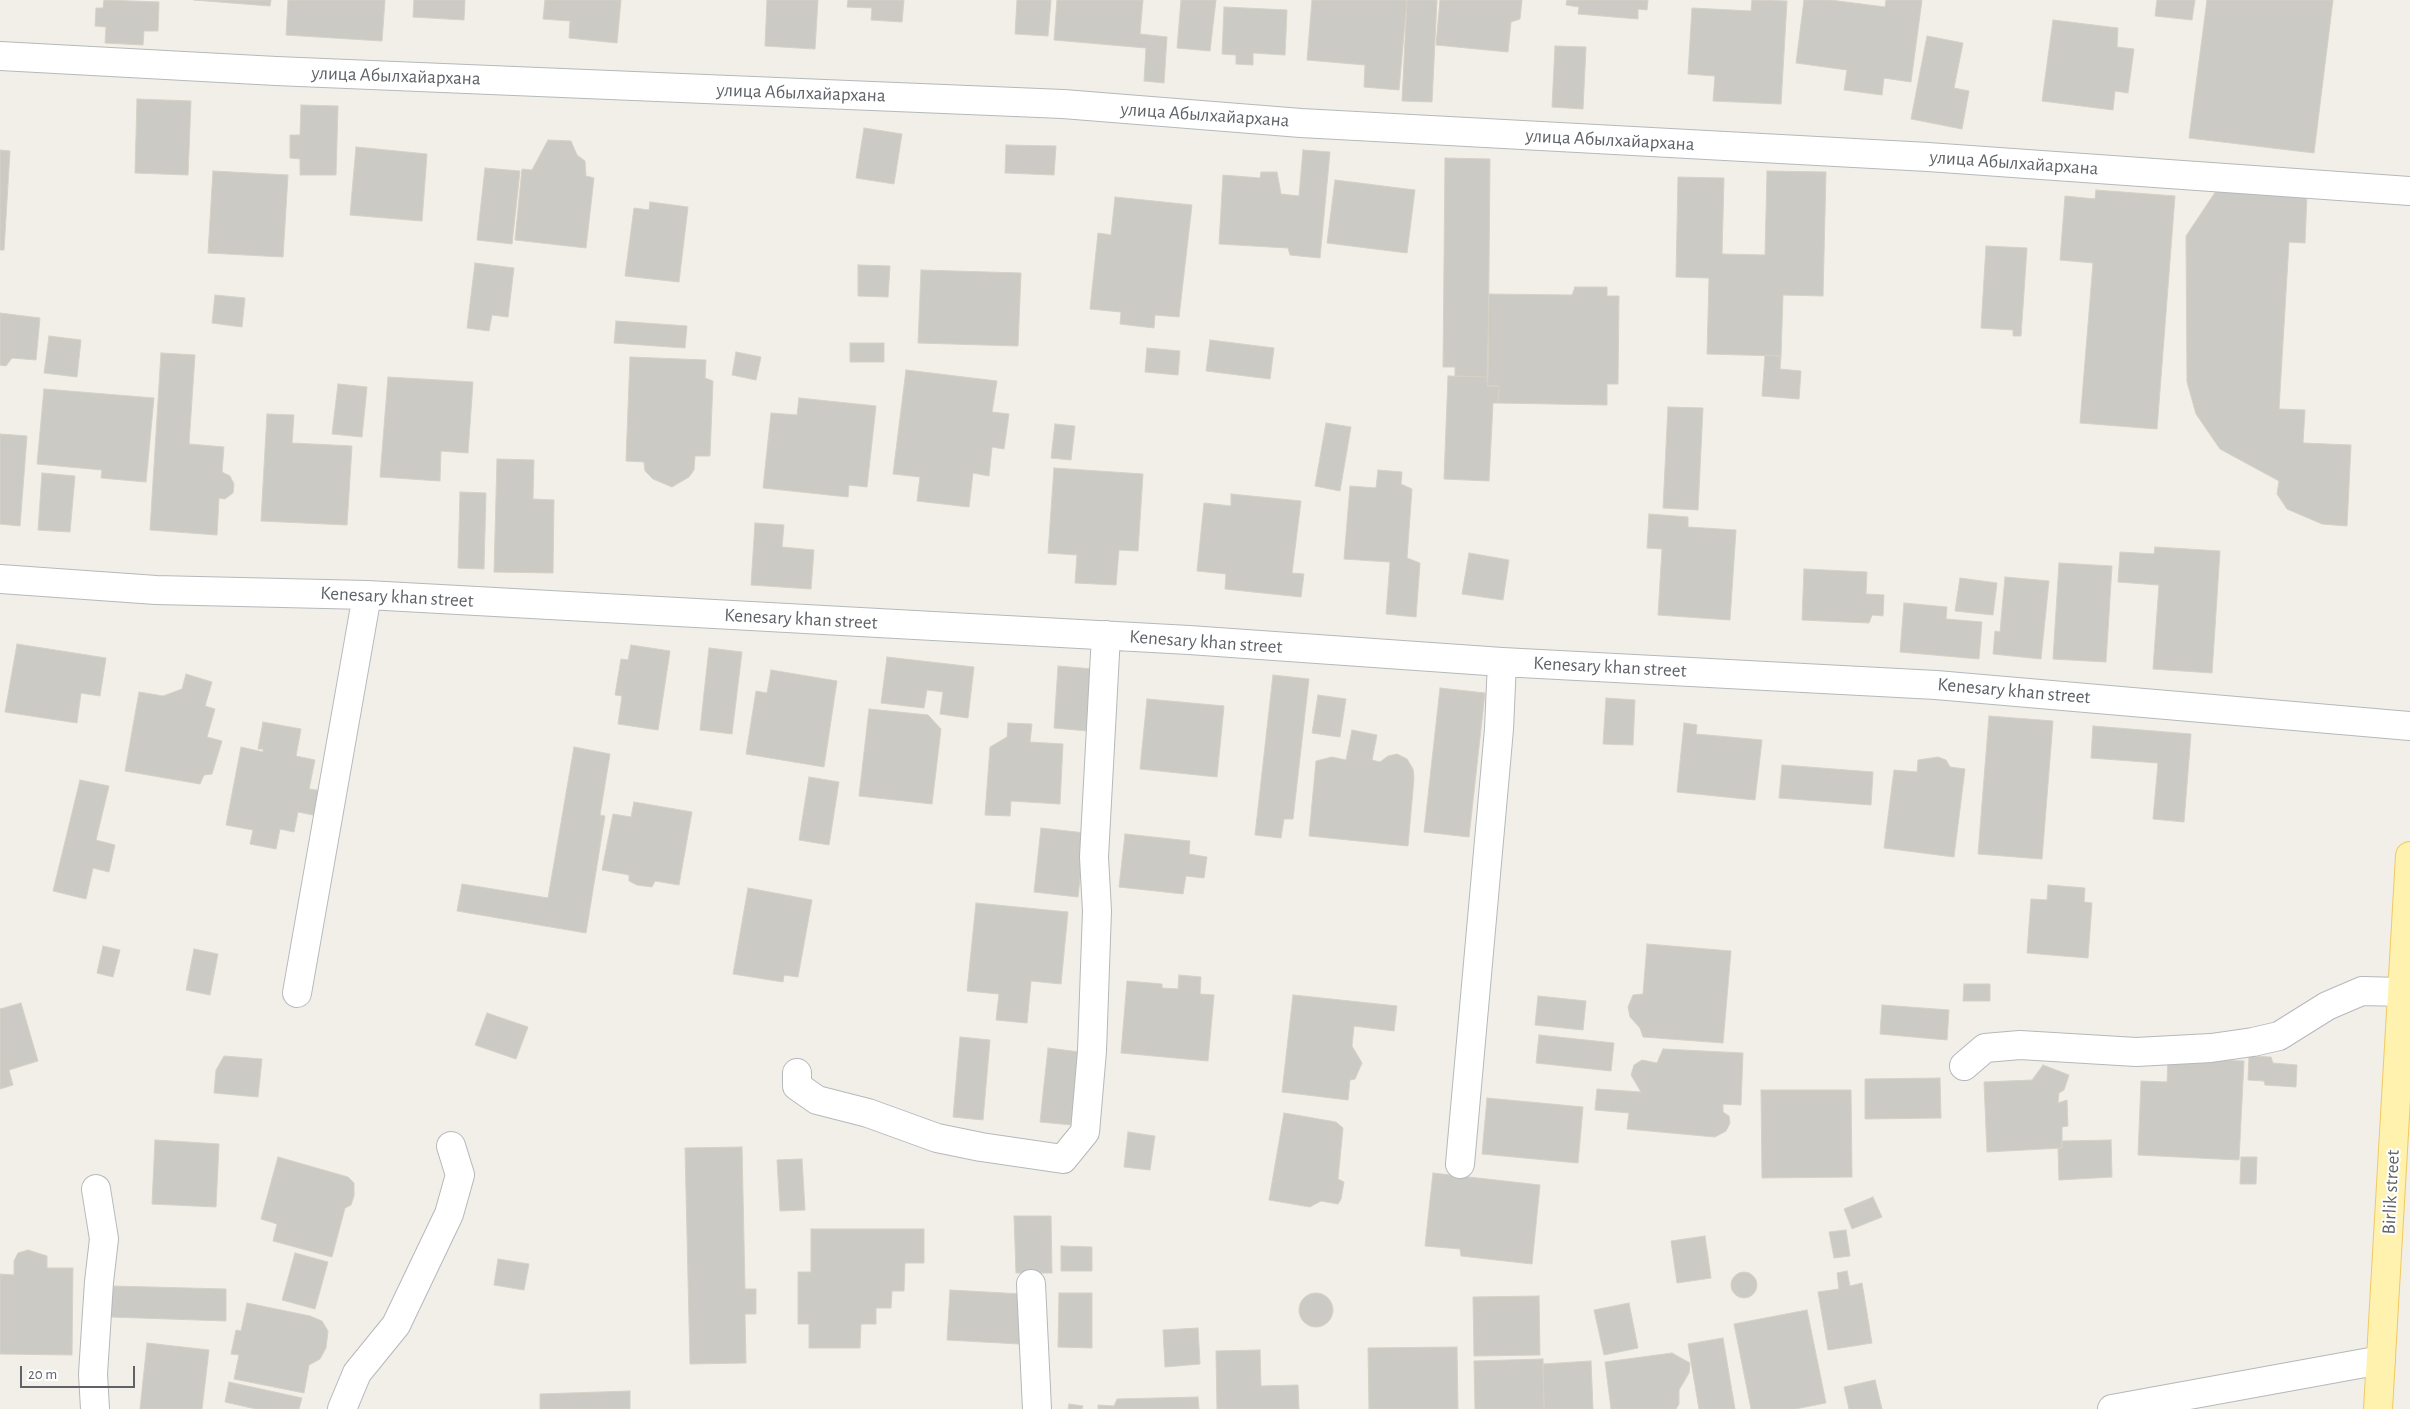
<!DOCTYPE html>
<html>
<head>
<meta charset="utf-8">
<style>
  body { margin:0 }
  #map { position:relative; width:2410px; height:1409px; overflow:hidden; background:#f1efe8; font-family:"Alegreya Sans",sans-serif }
  canvas { display:block }
  .scale { position:absolute; left:20px; top:1366px; width:115px; height:22px; box-sizing:border-box; border:2px solid #5f6368; border-top:0; padding-left:6px; font-size:15px; line-height:18px; white-space:nowrap; color:#5f6368; -webkit-text-stroke:4px #fff; paint-order:stroke }
</style>
</head>
<body>
<div id="map">
<canvas width="2410" height="1409"></canvas>
<div class="scale">20 m</div>
</div>
<script>
const g = document.querySelector('canvas').getContext('2d');
g.lineJoin = 'round';
function fill(path, color) {
  g.fillStyle = color;
  g.fill(path, 'evenodd');
}
function toPath(rows) {
  const path = new Path2D();
  for (const r of rows) {
    if (r.length === 3) {
      path.moveTo(r[0] + r[2], r[1]);
      path.arc(r[0], r[1], r[2], 0, 2 * Math.PI);
      continue;
    }
    path.moveTo(r[0], r[1]);
    for (let i = 2; i < r.length; i += 2) path.lineTo(r[i], r[i + 1]);
  }
  return path;
}
function trace(path, color, width, dash) {
  g.strokeStyle = color;
  g.lineWidth = width;
  g.lineCap = dash ? 'butt' : 'round';
  g.setLineDash(dash || []);
  g.stroke(path);
}
function write(font, color, halo, rows, align = 'center') {
  g.font = font + ' "Alegreya Sans",sans-serif';
  g.lineWidth = 4;
  g.setLineDash([]);
  g.textBaseline = 'middle';
  g.strokeStyle = halo;
  g.fillStyle = color;
  for (const [text, x, y, turn = 0] of rows) {
    g.save();
    g.translate(x, y);
    g.rotate((+turn || 0) * Math.PI / 180);
    g.textAlign = isNaN(turn) ? turn : align;
    if (halo) g.strokeText(text, 0, 0);
    g.fillText(text, 0, 0);
    g.restore();
  }
}
const building = toPath([
  [104,0,159,2,158,31,144,31,143,45,105,43,106,27,95,26,96,8,103,8,104,0],
  [194,0,271,0,270,6,194,0],
  [288,0,385,0,382,41,286,35,288,0],
  [414,0,465,0,464,20,413,17,414,0],
  [545,0,621,0,617,43,569,38,570,21,543,19,545,0],
  [767,0,818,0,815,49,765,46,767,0],
  [848,0,904,0,902,22,871,20,872,8,847,7,848,0],
  [1017,0,1051,0,1048,36,1015,34,1017,0],
  [1057,0,1143,0,1140,34,1167,37,1164,83,1144,81,1146,48,1054,40,1057,0],
  [1181,0,1216,0,1210,51,1177,48,1181,0],
  [1312,0,1407,0,1399,90,1364,87,1365,65,1307,60,1312,0],
  [1407,0,1437,0,1432,102,1402,101,1407,0],
  [1440,0,1522,0,1520,19,1511,22,1508,52,1436,45,1440,0],
  [1567,0,1648,0,1647,10,1638,9,1638,19,1578,14,1579,7,1566,5,1567,0],
  [1752,0,1787,1,1781,104,1713,101,1715,76,1688,74,1692,8,1751,11,1752,0],
  [1804,0,1830,0,1885,7,1886,0,1922,0,1911,82,1884,78,1882,95,1844,90,1847,70,1796,63,1804,0],
  [2157,0,2195,0,2192,20,2155,16,2157,0],
  [2207,0,2333,0,2314,153,2189,138,2207,0],
  [1224,7,1287,10,1285,55,1253,53,1253,65,1236,64,1236,55,1222,54,1224,7],
  [2053,20,2118,28,2117,47,2134,49,2128,93,2115,91,2113,110,2042,101,2053,20],
  [1927,36,1963,43,1954,88,1969,91,1962,129,1911,119,1927,36],
  [1555,46,1586,47,1583,109,1552,107,1555,46],
  [137,99,191,101,188,175,135,173,137,99],
  [301,105,338,106,336,175,300,175,300,159,290,158,290,135,300,135,301,105],
  [864,128,902,134,894,184,856,178,864,128],
  [548,140,571,141,577,155,585,161,586,176,594,178,586,248,515,240,522,169,532,170,548,140],
  [1006,145,1056,146,1054,175,1005,173,1006,145],
  [356,147,427,154,422,221,350,215,356,147],
  [0,150,10,151,4,250,0,250,0,150],
  [1303,150,1330,152,1320,258,1290,255,1288,248,1219,244,1223,175,1260,178,1261,172,1277,172,1281,194,1299,196,1303,150],
  [1445,158,1490,159,1488,377,1455,376,1455,367,1443,367,1445,158],
  [485,168,520,171,512,244,477,240,485,168],
  [213,171,288,175,283,257,208,253,213,171],
  [1767,171,1826,172,1823,296,1783,295,1781,356,1707,354,1709,278,1676,277,1678,177,1724,178,1722,254,1765,255,1767,171],
  [1335,180,1415,190,1407,253,1327,243,1335,180],
  [2096,190,2175,196,2157,429,2080,423,2093,263,2060,260,2065,196,2095,199,2096,190],
  [2216,191,2307,195,2305,243,2289,242,2279,409,2305,410,2303,443,2351,445,2347,526,2322,524,2287,509,2277,494,2279,481,2220,449,2196,414,2187,382,2186,236,2216,191],
  [1115,197,1192,205,1179,317,1155,315,1154,328,1120,324,1121,312,1090,309,1098,233,1111,235,1115,197],
  [650,202,688,207,679,282,625,276,634,208,649,210,650,202],
  [1986,246,2027,248,2021,336,2013,336,2013,330,1981,328,1986,246],
  [475,263,514,268,508,317,492,315,489,331,467,328,475,263],
  [858,265,890,266,888,297,858,296,858,265],
  [921,270,1021,273,1018,346,918,343,921,270],
  [1575,287,1607,287,1607,296,1619,296,1618,384,1607,384,1607,405,1498,403,1499,386,1487,386,1489,294,1572,295,1575,287],
  [215,295,245,298,242,327,212,323,215,295],
  [0,313,40,318,36,360,12,358,6,366,0,365,0,313],
  [616,321,687,326,685,348,614,343,616,321],
  [49,336,81,340,77,377,44,373,49,336],
  [1210,340,1274,348,1270,379,1206,371,1210,340],
  [850,343,884,343,884,362,850,362,850,343],
  [1147,348,1180,351,1178,375,1145,372,1147,348],
  [736,352,761,357,756,380,732,375,736,352],
  [161,353,195,355,189,444,224,447,222,472,230,476,234,484,233,493,225,499,219,498,217,535,150,530,161,353],
  [1765,355,1781,356,1780,369,1801,371,1799,399,1762,396,1765,355],
  [630,357,706,360,705,378,713,381,710,456,695,456,694,470,689,477,672,487,653,479,645,471,644,462,626,461,630,357],
  [906,370,997,381,992,412,1009,414,1004,449,992,447,989,476,973,473,969,507,917,501,920,477,893,474,906,370],
  [1448,376,1488,377,1487,386,1499,386,1498,403,1493,403,1489,481,1444,479,1448,376],
  [388,377,473,382,468,453,441,451,440,481,380,477,388,377],
  [338,384,367,387,362,437,332,434,338,384],
  [44,389,154,398,146,482,101,478,102,470,37,464,44,389],
  [799,398,876,406,867,487,849,485,848,497,763,488,771,413,797,415,799,398],
  [1668,407,1703,408,1698,510,1663,508,1668,407],
  [267,414,294,415,292,443,352,446,347,525,261,521,267,414],
  [1326,423,1351,427,1340,491,1315,486,1326,423],
  [1055,424,1075,426,1071,460,1051,458,1055,424],
  [0,434,27,436,20,526,0,524,0,434],
  [497,459,534,460,533,499,554,500,553,573,494,572,497,459],
  [1054,468,1143,474,1138,551,1119,550,1116,585,1075,583,1077,555,1048,553,1054,468],
  [1378,470,1402,472,1401,484,1412,489,1407,558,1420,563,1416,617,1386,614,1390,562,1344,559,1350,486,1376,488,1378,470],
  [42,473,75,476,70,532,38,530,42,473],
  [460,492,486,493,484,569,458,568,460,492],
  [1231,494,1301,501,1292,573,1304,574,1301,597,1225,589,1226,574,1197,571,1204,503,1231,506,1231,494],
  [1649,514,1688,517,1688,527,1736,530,1730,620,1658,615,1662,549,1647,548,1649,514],
  [755,523,784,525,782,547,814,550,811,589,751,585,755,523],
  [2155,547,2220,551,2212,673,2153,669,2159,585,2118,582,2120,552,2154,554,2155,547],
  [1469,553,1509,560,1503,600,1462,594,1469,553],
  [2059,563,2112,566,2106,662,2053,659,2059,563],
  [1804,569,1867,572,1866,594,1884,595,1883,616,1872,615,1869,623,1802,620,1804,569],
  [2005,577,2049,581,2041,659,1993,654,1995,631,2000,632,2005,577],
  [1960,578,1997,583,1993,615,1955,611,1960,578],
  [1904,603,1947,607,1946,619,1982,622,1979,659,1900,652,1904,603],
  [17,644,106,658,100,696,81,693,77,723,5,712,17,644],
  [631,645,670,651,658,730,618,724,622,696,615,695,621,659,628,660,631,645],
  [709,648,742,652,732,734,700,730,709,648],
  [887,657,974,667,968,718,940,714,943,692,927,690,924,708,881,703,887,657],
  [1058,666,1093,669,1088,731,1054,728,1058,666],
  [771,670,837,681,824,767,746,754,756,691,767,693,771,670],
  [186,674,212,682,205,706,215,709,207,737,222,741,212,774,204,775,200,784,125,771,139,692,163,696,182,689,186,674],
  [1273,675,1309,679,1293,819,1284,819,1281,838,1255,835,1273,675],
  [1440,688,1485,693,1469,837,1424,832,1440,688],
  [1318,695,1346,699,1340,737,1312,733,1318,695],
  [1606,698,1635,700,1633,745,1603,744,1606,698],
  [1147,699,1224,706,1217,777,1140,769,1147,699],
  [869,709,928,715,941,729,932,804,859,796,869,709],
  [1989,716,2053,721,2042,859,1978,854,1989,716],
  [263,722,301,729,296,756,315,760,309,789,323,791,318,816,298,812,294,832,280,829,276,849,250,844,253,830,226,825,241,747,263,752,263,749,258,749,263,722],
  [1008,723,1032,724,1030,742,1063,744,1060,804,1011,801,1010,816,985,815,990,747,1007,737,1008,723],
  [1684,723,1697,725,1696,734,1762,740,1755,800,1677,792,1684,723],
  [2093,726,2191,734,2184,822,2153,819,2158,763,2091,758,2093,726],
  [1352,730,1377,735,1372,760,1380,762,1388,756,1397,754,1407,759,1413,769,1414,778,1408,846,1309,836,1316,761,1332,757,1346,760,1352,730],
  [574,747,610,754,600,815,605,816,586,933,457,911,462,884,548,898,574,747],
  [1938,757,1946,760,1950,767,1965,769,1954,857,1884,848,1894,770,1917,772,1918,760,1938,757],
  [1782,765,1873,772,1871,805,1779,798,1782,765],
  [809,777,839,782,829,845,799,840,809,777],
  [80,780,109,786,96,840,115,845,109,872,93,868,86,899,53,891,80,780],
  [634,802,692,812,679,885,655,881,652,887,637,885,629,881,629,875,602,870,613,814,631,817,634,802],
  [1041,828,1085,833,1078,897,1034,892,1041,828],
  [1125,834,1190,841,1189,854,1207,857,1204,878,1186,876,1183,894,1119,887,1125,834],
  [2048,885,2085,888,2084,902,2092,903,2088,958,2027,953,2031,899,2047,900,2048,885],
  [748,888,812,900,798,977,784,975,783,982,733,974,748,888],
  [976,903,1068,912,1061,984,1031,981,1027,1023,996,1020,999,994,967,991,976,903],
  [1647,944,1731,951,1723,1043,1643,1037,1640,1028,1630,1017,1628,1007,1633,995,1643,994,1647,944],
  [103,946,120,950,113,977,97,973,103,946],
  [194,949,218,954,210,995,186,990,194,949],
  [1179,975,1201,977,1200,994,1214,995,1208,1061,1121,1053,1127,981,1162,984,1162,988,1178,989,1179,975],
  [1964,984,1990,984,1990,1001,1963,1001,1964,984],
  [1293,995,1397,1006,1394,1031,1354,1026,1352,1046,1362,1063,1355,1079,1350,1080,1348,1100,1282,1092,1293,995],
  [1538,996,1586,1001,1583,1030,1535,1025,1538,996],
  [21,1003,38,1061,9,1070,13,1085,0,1089,0,1009,21,1003],
  [1882,1005,1949,1010,1947,1040,1880,1034,1882,1005],
  [487,1013,528,1027,516,1059,475,1045,487,1013],
  [1539,1035,1614,1043,1611,1071,1536,1063,1539,1035],
  [960,1037,990,1040,983,1120,953,1117,960,1037],
  [1048,1048,1080,1052,1072,1125,1040,1122,1048,1048],
  [1663,1049,1743,1053,1741,1105,1723,1104,1723,1112,1729,1116,1730,1123,1726,1131,1715,1137,1627,1129,1629,1113,1595,1110,1597,1089,1641,1092,1631,1075,1634,1065,1642,1060,1657,1063,1663,1049],
  [224,1056,262,1059,258,1097,214,1093,216,1070,224,1056],
  [2249,1056,2271,1057,2273,1063,2297,1065,2296,1087,2265,1085,2264,1081,2248,1080,2249,1056],
  [2168,1058,2244,1061,2239,1160,2138,1155,2141,1081,2167,1082,2168,1058],
  [2043,1065,2069,1075,2064,1090,2059,1093,2058,1103,2067,1100,2068,1126,2062,1127,2062,1148,1987,1152,1984,1082,2032,1080,2043,1065],
  [1940,1078,1941,1118,1865,1119,1865,1079,1940,1078],
  [1761,1090,1851,1090,1852,1177,1762,1178,1761,1090],
  [1487,1098,1583,1107,1578,1163,1482,1154,1487,1098],
  [1284,1113,1336,1122,1343,1128,1338,1179,1344,1182,1341,1199,1338,1204,1321,1201,1310,1207,1269,1200,1284,1113],
  [1128,1132,1155,1136,1150,1170,1124,1167,1128,1132],
  [155,1140,219,1144,216,1207,152,1204,155,1140],
  [2111,1140,2112,1177,2059,1180,2058,1149,2062,1148,2062,1141,2111,1140],
  [742,1147,745,1289,756,1289,756,1314,745,1314,746,1363,690,1364,685,1148,742,1147],
  [278,1157,348,1177,354,1183,354,1196,351,1205,345,1208,332,1257,273,1241,277,1224,261,1219,278,1157],
  [2241,1157,2257,1157,2256,1184,2240,1184,2241,1157],
  [802,1159,805,1210,780,1211,777,1160,802,1159],
  [1433,1173,1540,1185,1532,1264,1461,1256,1460,1249,1425,1246,1433,1173],
  [1873,1197,1882,1217,1852,1229,1844,1209,1873,1197],
  [1014,1216,1051,1216,1052,1273,1016,1273,1014,1216],
  [811,1229,924,1229,924,1263,905,1263,904,1291,892,1291,891,1308,876,1308,876,1324,861,1324,860,1348,809,1348,809,1324,798,1324,798,1272,811,1272,811,1229],
  [1846,1230,1850,1256,1834,1258,1829,1232,1846,1230],
  [1705,1236,1711,1278,1677,1283,1671,1241,1705,1236],
  [1061,1246,1092,1247,1092,1271,1061,1271,1061,1246],
  [28,1250,47,1256,47,1268,73,1268,72,1355,0,1354,0,1274,14,1275,14,1261,18,1253,28,1250],
  [295,1253,328,1262,315,1309,282,1300,295,1253],
  [498,1259,529,1264,524,1290,494,1285,498,1259],
  [1847,1271,1850,1286,1862,1283,1872,1343,1828,1350,1818,1292,1839,1289,1837,1273,1847,1271],
  [1744,1285,13],
  [112,1286,226,1289,226,1321,111,1317,112,1286],
  [950,1290,1022,1294,1019,1344,947,1340,950,1290],
  [1059,1293,1092,1293,1092,1348,1058,1347,1059,1293],
  [1316,1310,17],
  [1539,1296,1540,1355,1474,1356,1473,1297,1539,1296],
  [247,1303,310,1316,322,1321,328,1331,326,1348,320,1359,309,1365,304,1393,234,1379,239,1355,231,1354,236,1330,241,1331,247,1303],
  [1629,1303,1638,1348,1604,1355,1594,1310,1629,1303],
  [1807,1310,1826,1403,1795,1409,1751,1409,1734,1324,1807,1310],
  [1198,1328,1200,1364,1165,1367,1163,1330,1198,1328],
  [1723,1338,1735,1409,1699,1409,1688,1344,1723,1338],
  [147,1343,209,1350,202,1409,140,1409,147,1343],
  [1457,1347,1458,1409,1369,1409,1368,1348,1457,1347],
  [1260,1350,1261,1386,1298,1385,1299,1409,1217,1409,1216,1351,1260,1350],
  [1672,1353,1690,1363,1689,1373,1679,1390,1679,1404,1676,1409,1611,1409,1605,1362,1672,1353],
  [1543,1359,1544,1409,1475,1409,1474,1361,1543,1359],
  [1591,1361,1593,1409,1544,1409,1543,1364,1591,1361],
  [1875,1380,1882,1409,1849,1409,1844,1387,1875,1380],
  [229,1382,302,1398,299,1409,256,1409,225,1402,229,1382],
  [630,1391,630,1409,540,1409,540,1394,630,1391],
  [1198,1397,1199,1409,1098,1409,1098,1405,1114,1406,1117,1399,1198,1397],
  [1069,1404,1083,1406,1082,1409,1068,1409,1069,1404]
]);
const minor = toPath([
  [0,56,276,71,1063,104,1301,123,1928,157,2410,191],
  [0,579,156,590,367,595,1189,640,1502,662,1936,685,2410,726],
  [297,993,367,595],
  [1964,1066,1985,1048,2020,1045,2136,1052,2211,1048,2253,1042,2279,1036,2327,1006,2362,991,2403,992],
  [797,1073,797,1086,817,1100,868,1113,937,1138,981,1147,1063,1159,1085,1132,1092,1051,1097,911,1094,857,1106,635],
  [1460,1164,1499,729,1502,662],
  [1031,1284,1037,1409],
  [95,1409,93,1374,99,1282,104,1239,96,1189],
  [342,1409,357,1373,396,1325,449,1214,460,1175,451,1146],
  [2112,1409,2381,1360]
]);
const primary = toPath([
  [2378,1409,2410,856]
]);
const streetNames = [
  ["улица Абылхайархана",396,76,2],
  ["улица Абылхайархана",801,93,2],
  ["улица Абылхайархана",1205,115,4],
  ["улица Абылхайархана",1610,140,3],
  ["улица Абылхайархана",2014,163,4],
  ["Kenesary khan street",397,597,3],
  ["Kenesary khan street",801,619,3],
  ["Kenesary khan street",1206,642,4],
  ["Kenesary khan street",1610,667,3],
  ["Kenesary khan street",2014,691,5],
  ["Birlik street",2391,1192,-87]
];
fill(building, '#cccac5');
trace(building, '#d6d1c6', 1);
trace(minor, '#b5b8bc', 30);
trace(primary, '#f2c960', 30);
trace(minor, '#fff', 28);
trace(primary, '#fff2af', 28);
write('19px', '#5f6368', '#fff', streetNames);
</script>
</body>
</html>
